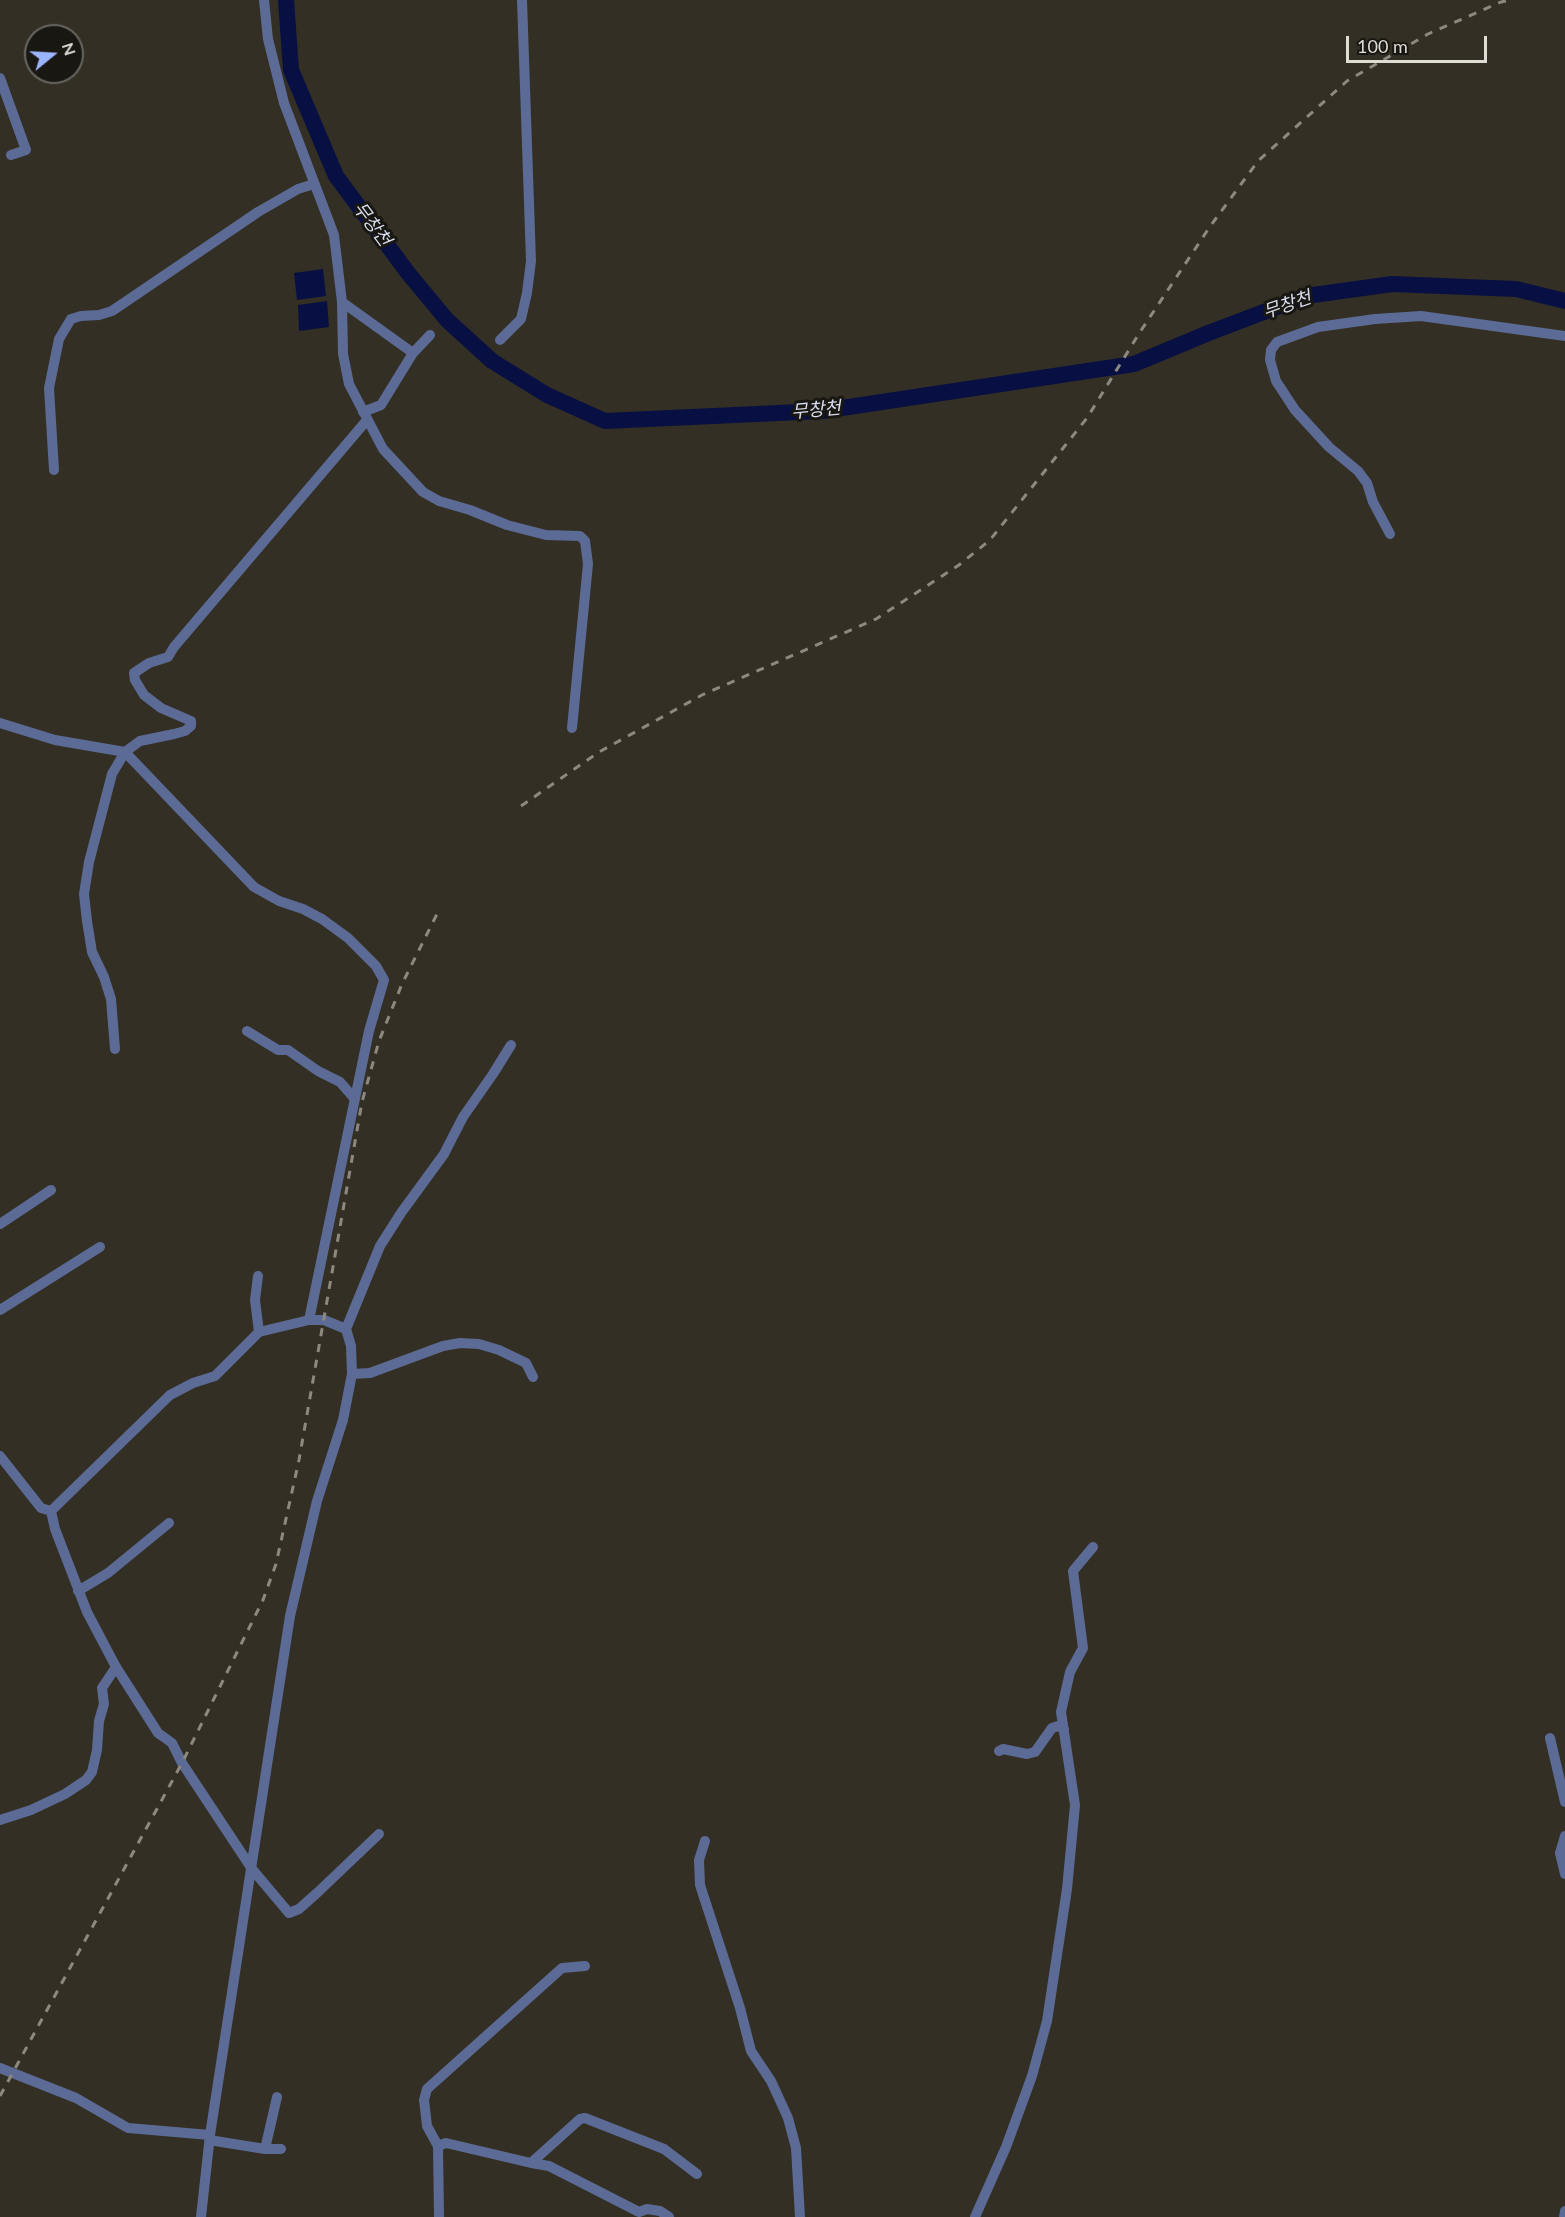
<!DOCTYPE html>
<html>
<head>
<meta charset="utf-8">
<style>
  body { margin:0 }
  #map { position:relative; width:1565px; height:2217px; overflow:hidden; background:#332f24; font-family:Lato,sans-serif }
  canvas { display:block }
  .north { position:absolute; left:24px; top:24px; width:60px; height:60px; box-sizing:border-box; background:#191712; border:2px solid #686660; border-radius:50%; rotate:72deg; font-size:16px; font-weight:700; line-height:24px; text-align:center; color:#dfdcd5 }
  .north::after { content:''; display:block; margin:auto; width:21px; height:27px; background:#9bb5fd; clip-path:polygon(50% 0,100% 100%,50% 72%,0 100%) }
  .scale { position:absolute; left:1346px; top:36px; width:141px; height:27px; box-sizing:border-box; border:3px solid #dfdcd5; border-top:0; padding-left:8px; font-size:18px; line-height:21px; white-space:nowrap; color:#dfdcd5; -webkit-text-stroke:4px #191712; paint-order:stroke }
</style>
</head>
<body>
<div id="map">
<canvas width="1565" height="2217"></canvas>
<div class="north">N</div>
<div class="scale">100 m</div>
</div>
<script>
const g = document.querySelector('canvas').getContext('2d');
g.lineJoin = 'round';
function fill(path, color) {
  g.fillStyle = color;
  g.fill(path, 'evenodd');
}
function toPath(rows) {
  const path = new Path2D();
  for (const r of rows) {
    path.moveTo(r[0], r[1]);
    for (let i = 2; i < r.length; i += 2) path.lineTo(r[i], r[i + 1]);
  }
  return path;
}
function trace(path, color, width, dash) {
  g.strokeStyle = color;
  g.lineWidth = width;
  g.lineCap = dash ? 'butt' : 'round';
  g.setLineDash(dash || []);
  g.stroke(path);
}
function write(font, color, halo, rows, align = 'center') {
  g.font = font + ' Lato,"Noto Sans KR",sans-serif';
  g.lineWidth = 6;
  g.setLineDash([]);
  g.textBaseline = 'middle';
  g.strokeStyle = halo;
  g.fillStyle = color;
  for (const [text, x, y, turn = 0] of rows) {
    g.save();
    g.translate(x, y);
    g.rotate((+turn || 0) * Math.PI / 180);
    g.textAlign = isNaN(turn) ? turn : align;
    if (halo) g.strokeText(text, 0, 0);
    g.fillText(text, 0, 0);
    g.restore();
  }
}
const water = toPath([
  [323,269,326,296,297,300,294,273],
  [327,301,329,327,299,331,298,305]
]);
const river = toPath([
  [286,0,291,70,336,176,408,273,447,320,492,361,547,395,605,421,822,411,1134,364,1211,332,1306,296,1392,284,1516,289,1565,301]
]);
const minor = toPath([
  [264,0,268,39,284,103,334,235,342,302,343,354,349,384,383,449,423,492,439,501,470,510,507,525,546,535,580,536,585,541,588,564,572,728],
  [0,78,26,150,11,155],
  [342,302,413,353],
  [500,340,521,319,527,293,531,261,522,0],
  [363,412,381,405,413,353,430,335],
  [54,470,49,388,59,339,71,319,81,316,99,315,112,311,258,212,298,189,314,184],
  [1390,534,1373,502,1367,483,1358,471,1329,447,1295,410,1276,381,1270,360,1271,350,1277,342,1318,327,1375,319,1421,316,1565,336],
  [0,723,55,740,125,752,254,887,279,901,303,909,322,919,348,938,376,966,384,980,369,1031,309,1320],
  [247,1031,278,1050,288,1050,318,1071,340,1082,354,1098],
  [115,1049,111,999,104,977,92,952,87,921,84,894,89,862,112,774,125,752,140,741,174,734,185,731,191,726,191,721,161,708,144,695,135,680,134,673,149,663,168,657,174,647,367,420],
  [0,1224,51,1190],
  [258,1276,255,1300,259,1332],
  [0,1310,100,1247],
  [346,1329,380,1246,401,1213,444,1154,463,1117,493,1074,511,1045],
  [352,1374,370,1373,443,1346,460,1343,479,1344,499,1350,526,1363,533,1377],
  [0,1456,41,1508,51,1511,55,1529,87,1612,116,1667,158,1733,172,1743,182,1763,252,1869,289,1913,299,1909,317,1893,379,1834],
  [51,1511,170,1395,193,1383,215,1376,259,1332,309,1320,324,1320,346,1329,351,1346,352,1374,343,1420,317,1501,290,1616,210,2135,201,2217],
  [78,1591,108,1573,169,1523],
  [1550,1738,1565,1802],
  [999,1751,1003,1749,1027,1754,1035,1752,1052,1728,1058,1726,1064,1729],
  [0,1820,31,1810,65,1794,86,1780,92,1772,97,1750,99,1721,104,1704,102,1688,116,1667],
  [1565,1836,1560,1853,1565,1874],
  [705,1841,699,1860,700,1885,740,2008,751,2051,771,2081,788,2118,796,2148,800,2217],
  [0,2068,76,2098,128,2128,210,2135],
  [209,2140,265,2149,281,2149],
  [438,2146,446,2143,531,2163,549,2166,639,2212,647,2209,660,2211,669,2217],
  [265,2149,277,2097],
  [531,2163,580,2119,585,2118,664,2149,697,2174],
  [439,2217,438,2146,427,2126,424,2100,427,2089,562,1968,585,1966],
  [975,2217,1006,2147,1032,2076,1047,2021,1067,1889,1075,1805,1061,1712,1070,1672,1083,1648,1073,1571,1093,1547],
  [1564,2217,1565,2211]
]);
const rail = toPath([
  [521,806,599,752,702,695,876,619,959,565,990,540,1087,418,1140,332,1209,228,1258,161,1347,81,1428,34,1501,2,1510,0],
  [0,2096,182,1763,263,1600,276,1564,299,1460,362,1102,379,1041,402,984,439,910]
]);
const waterNames = [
  ["무창천",372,224,53],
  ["무창천",1287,305,-19],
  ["무창천",816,410,-5]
];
fill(water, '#081043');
trace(river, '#081043', 16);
trace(minor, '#5c6b95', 10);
trace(rail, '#8d8980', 3, [8, 8]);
write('italic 18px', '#d8def0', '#191712', waterNames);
</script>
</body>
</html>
